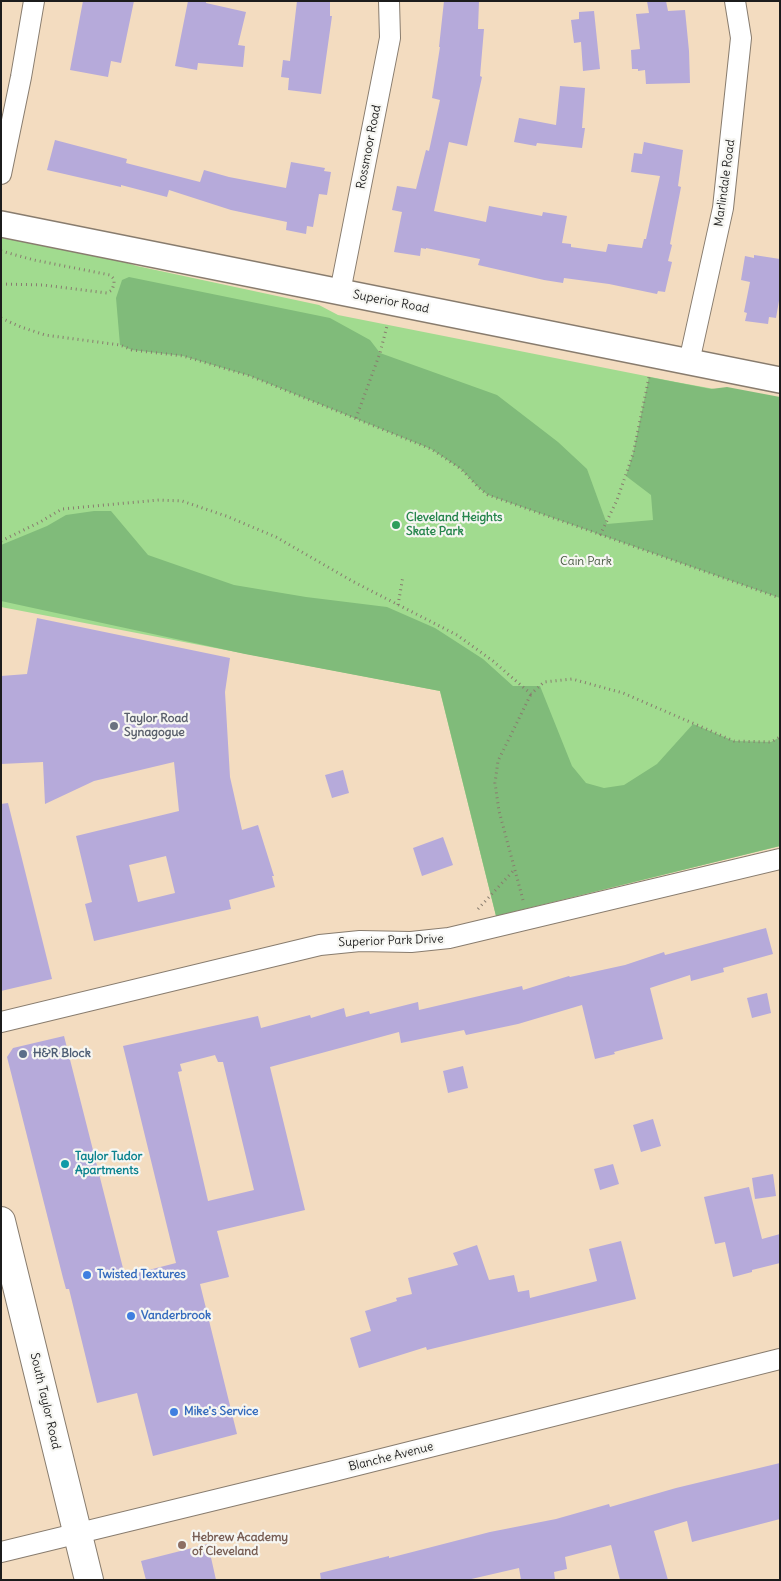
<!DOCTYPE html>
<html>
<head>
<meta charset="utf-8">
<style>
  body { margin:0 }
  #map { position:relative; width:781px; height:1581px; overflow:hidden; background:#f3dcc0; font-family:Delius,sans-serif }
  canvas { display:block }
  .frame { position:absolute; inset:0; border:2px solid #1c1c1c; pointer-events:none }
</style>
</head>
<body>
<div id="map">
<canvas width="781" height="1581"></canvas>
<div class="frame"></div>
</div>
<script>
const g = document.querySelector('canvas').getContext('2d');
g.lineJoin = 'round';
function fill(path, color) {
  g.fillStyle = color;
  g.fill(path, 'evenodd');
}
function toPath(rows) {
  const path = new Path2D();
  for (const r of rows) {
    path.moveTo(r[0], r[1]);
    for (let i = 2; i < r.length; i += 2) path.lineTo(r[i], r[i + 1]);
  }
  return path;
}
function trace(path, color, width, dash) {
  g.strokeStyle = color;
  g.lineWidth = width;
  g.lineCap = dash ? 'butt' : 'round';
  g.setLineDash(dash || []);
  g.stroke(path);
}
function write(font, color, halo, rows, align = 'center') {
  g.font = font + ' Delius,sans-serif';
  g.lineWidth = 4.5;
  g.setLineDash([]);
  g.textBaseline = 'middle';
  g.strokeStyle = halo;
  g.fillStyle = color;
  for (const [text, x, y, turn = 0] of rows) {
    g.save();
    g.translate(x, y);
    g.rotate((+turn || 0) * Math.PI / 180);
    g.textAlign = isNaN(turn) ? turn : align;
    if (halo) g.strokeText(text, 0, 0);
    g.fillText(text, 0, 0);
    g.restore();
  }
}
const green = toPath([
  [1,237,106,256,137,266,319,305,338,315,676,382,780,401,780,846,496,916,440,691,1,607]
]);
const forest = toPath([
  [129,277,330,318,370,340,380,353,497,395,558,442,587,469,607,524,653,520,651,495,626,476,633,454,649,377,711,389,727,387,780,397,780,598,488,495,479,488,461,469,431,449,250,376,183,356,132,350,120,345,116,298,122,280],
  [94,511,111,511,148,555,234,585,306,597,387,607,435,628,483,659,513,686,540,686,572,766,586,783,604,788,624,785,657,764,693,724,734,741,771,742,780,737,780,846,496,916,440,691,245,654,1,601,1,545,47,526,66,515]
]);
const building = toPath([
  [83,1,134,1,121,63,111,61,108,77,70,70],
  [188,1,206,1,206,3,246,12,238,45,245,46,243,67,198,63,197,70,175,66],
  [297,1,330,1,330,16,332,16,321,94,288,90,289,78,281,77,283,60,290,61],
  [444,1,479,1,478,29,484,29,480,76,482,77,467,146,449,142,434,211,486,222,489,206,542,216,543,212,567,216,562,243,571,244,571,247,606,252,608,244,642,248,644,239,646,239,660,176,631,172,634,153,642,154,644,142,683,150,678,186,681,187,670,244,672,245,668,261,672,262,665,292,658,291,657,294,609,284,564,278,563,283,544,280,478,265,480,259,426,248,426,249,421,248,420,256,394,252,402,212,392,210,397,186,416,189,426,150,429,151,440,100,432,98,440,47,439,47],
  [647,1,666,1,668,11,685,10,689,51,690,83,646,84,645,70,638,71,638,69,632,69,631,50,640,49,636,14,649,13],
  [594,11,600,69,583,71,581,42,574,43,571,20,579,19,579,12],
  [560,86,585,88,582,128,585,128,582,148,537,143,536,146,514,142,519,118,556,125],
  [55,140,127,159,126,163,200,182,204,170,229,177,286,188,291,162,325,168,324,171,331,172,327,195,319,194,313,227,307,226,306,234,286,230,287,222,231,210,169,190,167,197,121,185,121,187,47,170],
  [754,255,780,259,780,295,776,318,769,317,768,324,745,321,747,313,744,312,750,282,741,280,745,256,754,258],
  [37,618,230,658,225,692,230,777,242,830,258,825,274,876,272,876,275,887,229,900,231,909,94,941,85,904,92,902,76,836,179,811,174,762,94,781,45,804,43,762,1,764,1,676,27,674],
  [166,856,175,893,138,902,129,865],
  [343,770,349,793,332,798,325,775],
  [8,803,52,979,1,991,1,804],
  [443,837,453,865,422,876,413,848],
  [766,928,773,954,723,968,724,972,691,981,690,975,650,988,663,1039,614,1052,615,1054,595,1059,582,1005,518,1024,466,1035,464,1030,401,1043,399,1032,270,1067,305,1210,217,1231,229,1277,200,1284,237,1434,153,1456,137,1393,97,1403,69,1289,66,1289,63,1278,7,1057,13,1048,64,1036,125,1276,176,1263,123,1046,258,1016,261,1028,310,1015,311,1018,344,1008,346,1017,369,1011,370,1014,418,1002,419,1010,522,986,523,990,569,976,570,977,625,965,664,952,665,955],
  [215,1055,218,1062,223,1062,254,1190,208,1201,178,1072,182,1071,180,1064],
  [767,993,771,1013,752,1018,747,998],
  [463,1066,468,1088,448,1093,443,1071],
  [653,1119,661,1146,641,1152,633,1125],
  [613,1164,619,1184,600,1190,594,1169],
  [773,1174,776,1196,755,1199,752,1178],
  [749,1187,762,1239,780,1234,780,1263,752,1270,752,1272,733,1277,725,1242,715,1244,704,1197],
  [621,1241,636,1299,427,1350,426,1347,359,1368,350,1338,371,1331,365,1311,397,1301,396,1298,412,1294,408,1278,458,1265,453,1253,477,1245,489,1280,514,1275,518,1292,529,1290,530,1298,597,1281,589,1249],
  [780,1463,780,1519,692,1542,687,1521,654,1531,668,1580,620,1580,611,1545,565,1557,567,1569,554,1572,555,1580,521,1580,519,1568,467,1580,321,1580,320,1573,389,1556,389,1558,490,1532,556,1519,609,1504,610,1507,676,1488],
  [208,1544,216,1580,146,1580,141,1561]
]);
const path = toPath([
  [1,251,34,260,110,275,114,279,114,284,112,290,107,293,43,285,1,284],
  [1,318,21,327,45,335,120,345,132,350,183,356,250,376,431,449,461,469,479,488,488,495,780,598],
  [356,418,380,353,387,326],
  [600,535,617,500,633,454,649,377],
  [1,541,40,522,62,509,159,500,182,501,226,516,276,537,352,581,457,635,493,661,531,694,544,682,572,679,623,693,734,741,771,742,780,737],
  [398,605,403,576],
  [523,900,499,811,495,783,498,761,531,694],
  [478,909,514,870]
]);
const minor = toPath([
  [1,174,21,77,34,1],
  [340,292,390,38,389,1],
  [689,362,723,208,741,38,735,1],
  [1,1022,320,945,360,941,411,942,449,938,780,859],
  [1,1552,334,1471,780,1359]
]);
const tertiary = toPath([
  [1,224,780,380]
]);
const secondary = toPath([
  [1,1221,89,1580]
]);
const markers = [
  [396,525,5,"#2e9e5b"],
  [114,726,5,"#6b7280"],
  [23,1054,5,"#5c6f8a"],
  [65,1164,5,"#0f9aa8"],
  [87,1275,5,"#3f7fe0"],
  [131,1316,5,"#3f7fe0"],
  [174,1412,5,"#3f7fe0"],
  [182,1545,5,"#8d6e63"]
];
const streetNames = [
  ["Rossmoor Road",369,147,-79],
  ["Marlindale Road",725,183,-82],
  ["Superior Road",391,302,11],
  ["Superior Park Drive",391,941,-2],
  ["South Taylor Road",45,1401,77],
  ["Blanche Avenue",391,1457,-14]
];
const leisureNames = [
  ["Cleveland Heights",406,518],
  ["Skate Park",406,532]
];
const parkNames = [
  ["Cain Park",586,562]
];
const worshipNames = [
  ["Taylor Road",124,719],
  ["Synagogue",124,733]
];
const serviceNames = [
  ["H&R Block",33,1054]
];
const cultureNames = [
  ["Taylor Tudor",75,1157],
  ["Apartments",75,1171]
];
const shopNames = [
  ["Twisted Textures",97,1275],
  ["Vanderbrook",141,1316],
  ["Mike's Service",184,1412]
];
const educationNames = [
  ["Hebrew Academy",192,1538],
  ["of Cleveland",192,1552]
];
fill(green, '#a1db8f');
fill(forest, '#80bb7a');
fill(building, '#b6aada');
trace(minor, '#887c6e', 22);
trace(tertiary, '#887c6e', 28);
trace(secondary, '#887c6e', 30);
trace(path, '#887c6e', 3, [1, 4]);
trace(minor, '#fff', 20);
trace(tertiary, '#fff', 25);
trace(secondary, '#fff', 28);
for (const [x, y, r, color] of markers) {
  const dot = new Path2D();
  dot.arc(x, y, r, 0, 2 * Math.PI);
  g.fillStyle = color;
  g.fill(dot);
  trace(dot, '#f6f6f2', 2);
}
write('12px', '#1c1c1c', '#f6f6f2', streetNames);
write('bold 12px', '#27864d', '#f6f6f2', leisureNames, 'left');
write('12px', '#44553e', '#f6f6f2', parkNames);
write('bold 12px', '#5b616d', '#f6f6f2', worshipNames, 'left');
write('bold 12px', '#4e5e75', '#f6f6f2', serviceNames, 'left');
write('bold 12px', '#0d838f', '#f6f6f2', cultureNames, 'left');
write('bold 12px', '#366cbe', '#f6f6f2', shopNames, 'left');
write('bold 12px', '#785e54', '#f6f6f2', educationNames, 'left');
</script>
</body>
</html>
